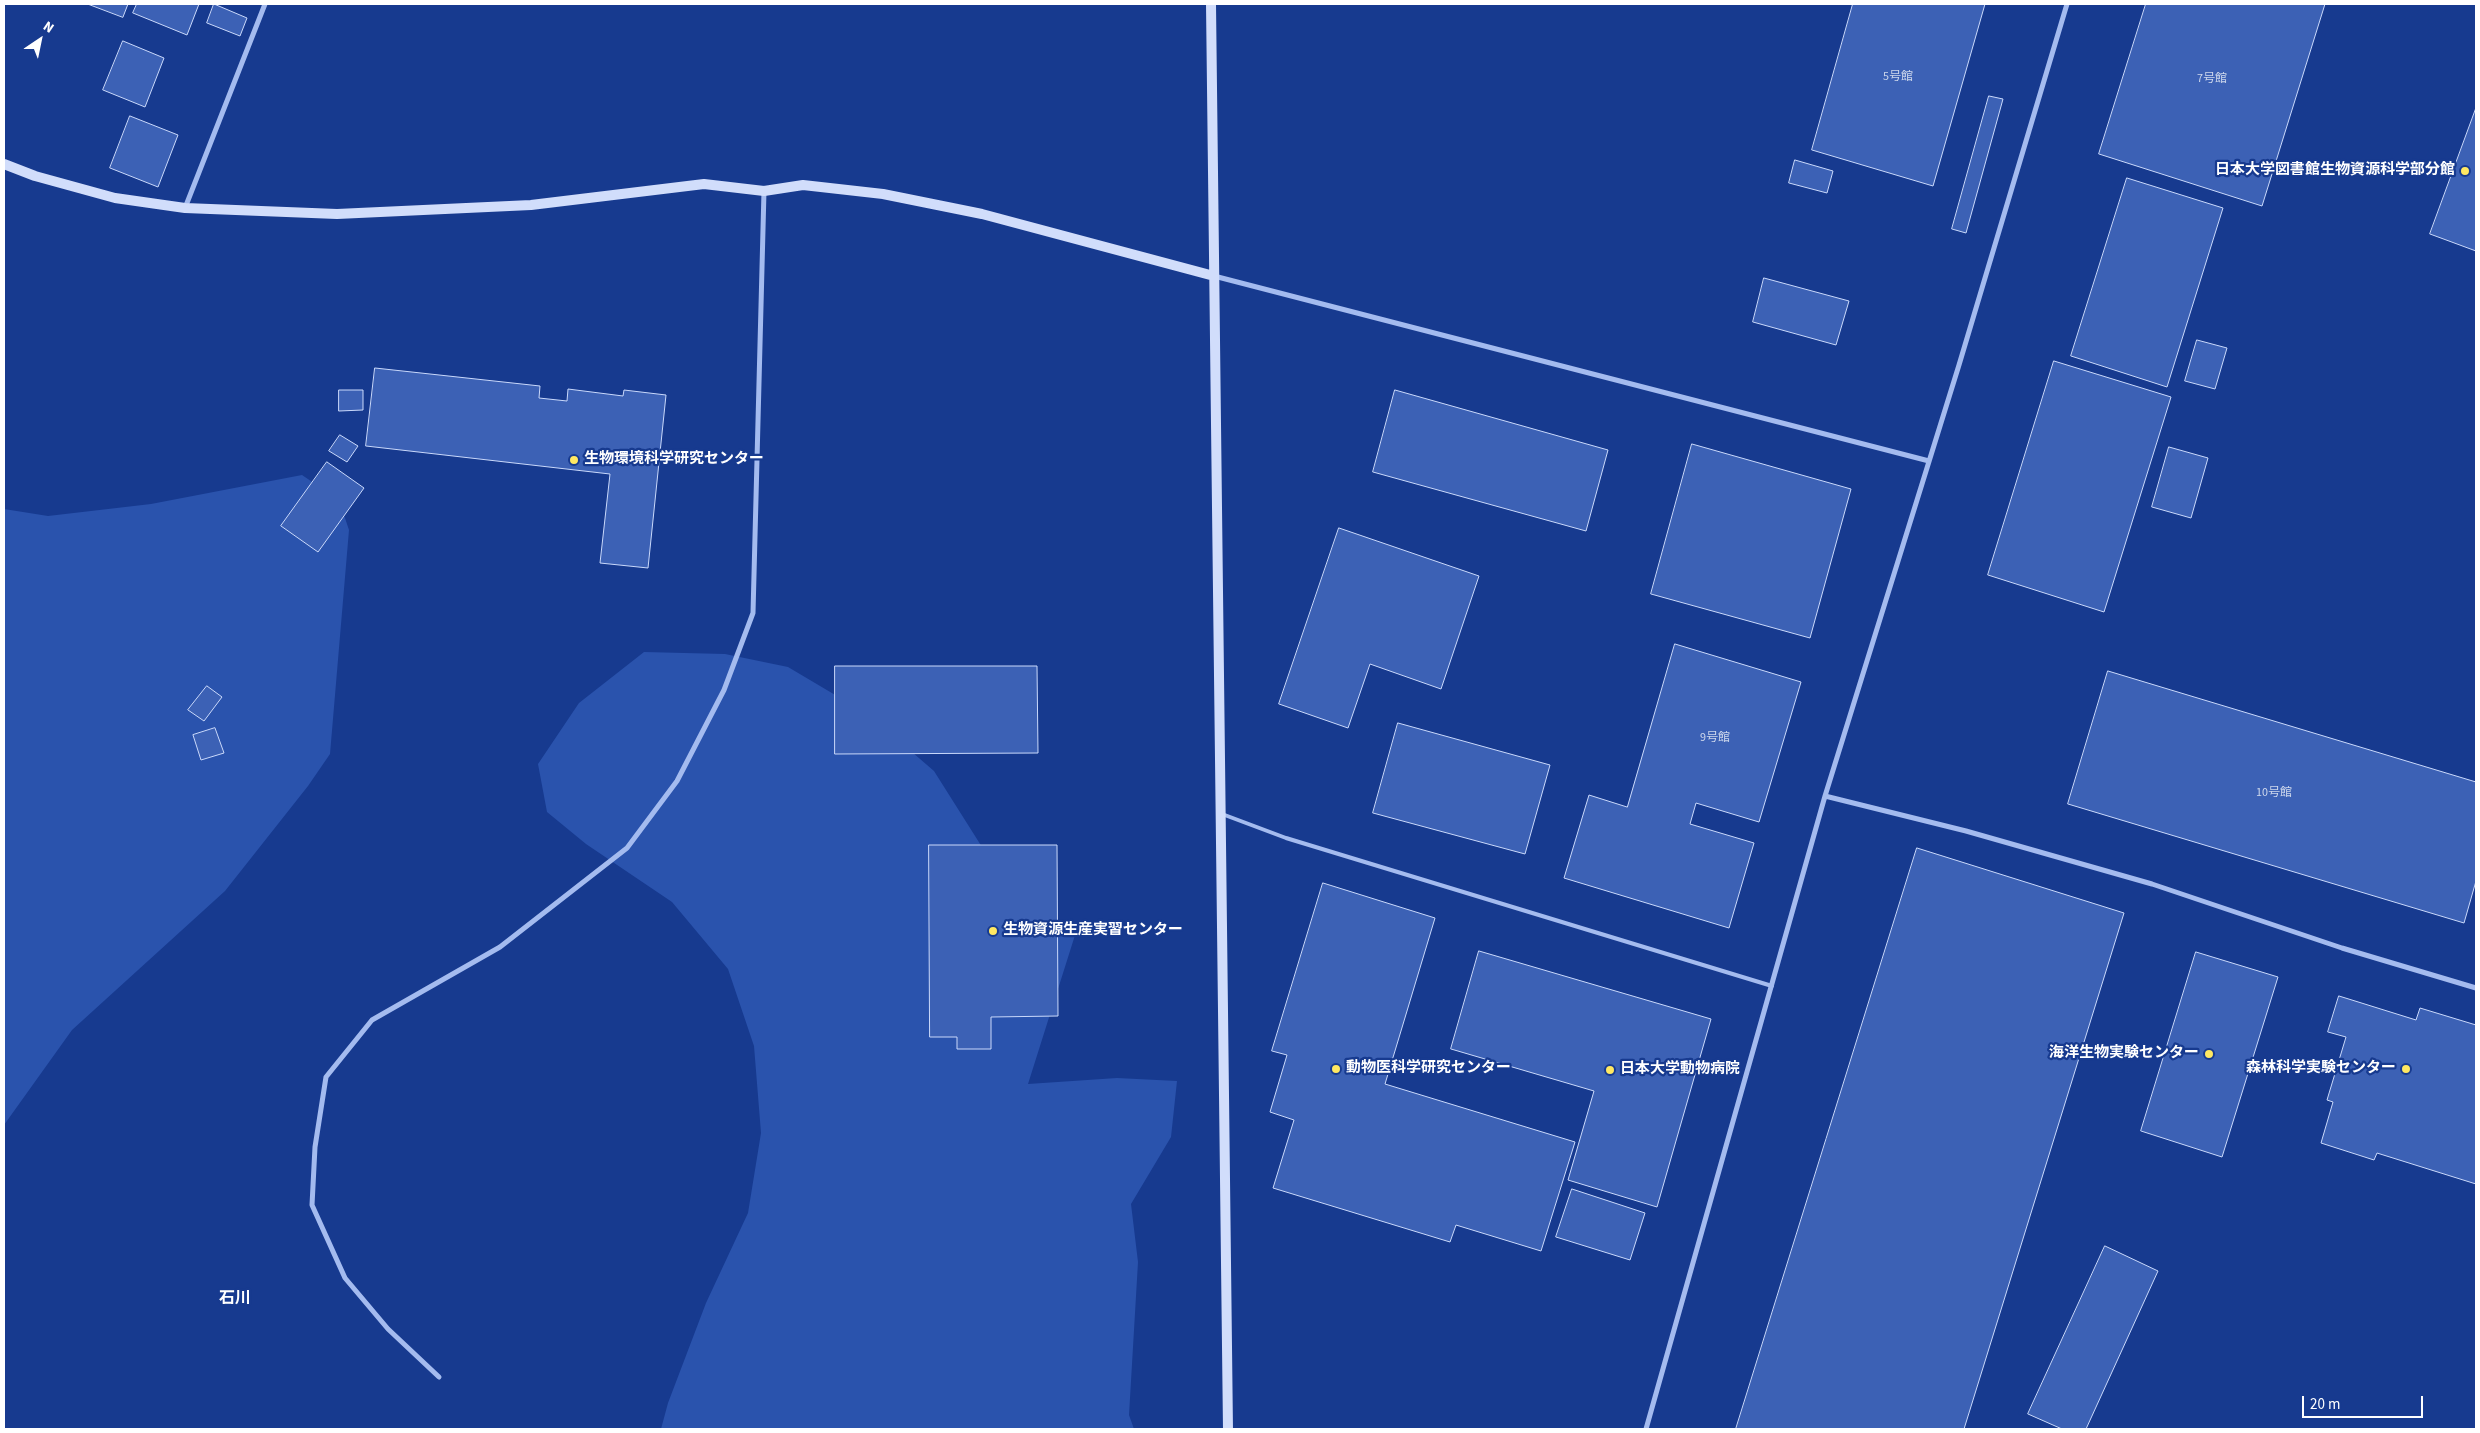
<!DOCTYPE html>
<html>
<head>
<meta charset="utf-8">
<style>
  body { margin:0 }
  #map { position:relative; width:2480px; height:1433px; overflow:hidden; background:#173a8f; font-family:"Source Sans 3",sans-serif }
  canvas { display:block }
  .frame { position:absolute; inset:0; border:5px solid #fff; pointer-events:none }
  .north { position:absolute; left:15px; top:15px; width:50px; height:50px; -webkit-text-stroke:4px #173a8f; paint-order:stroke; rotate:34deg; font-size:14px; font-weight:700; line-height:20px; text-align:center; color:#fff }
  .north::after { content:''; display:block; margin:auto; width:18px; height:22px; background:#fff; clip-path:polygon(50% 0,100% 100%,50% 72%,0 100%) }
  .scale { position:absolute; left:2302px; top:1396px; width:121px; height:22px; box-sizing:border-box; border:2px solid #fff; border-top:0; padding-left:6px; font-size:15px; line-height:18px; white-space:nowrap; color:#fff; -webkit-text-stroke:4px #173a8f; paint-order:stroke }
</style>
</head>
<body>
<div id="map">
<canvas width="2480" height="1433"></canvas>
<div class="frame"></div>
<div class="north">N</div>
<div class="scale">20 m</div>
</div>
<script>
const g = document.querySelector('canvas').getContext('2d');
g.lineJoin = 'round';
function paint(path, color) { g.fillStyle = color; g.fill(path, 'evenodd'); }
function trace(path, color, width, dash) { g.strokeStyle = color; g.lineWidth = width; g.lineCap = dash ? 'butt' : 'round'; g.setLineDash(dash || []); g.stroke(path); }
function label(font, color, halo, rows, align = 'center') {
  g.font = font + ' "Source Sans 3","Noto Sans JP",sans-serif'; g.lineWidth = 4.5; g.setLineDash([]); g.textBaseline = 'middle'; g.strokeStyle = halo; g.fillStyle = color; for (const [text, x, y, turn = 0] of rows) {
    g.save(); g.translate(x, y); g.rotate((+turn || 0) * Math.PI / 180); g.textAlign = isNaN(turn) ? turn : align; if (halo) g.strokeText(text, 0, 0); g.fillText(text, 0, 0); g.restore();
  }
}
paint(new Path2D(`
  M302 475 339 500 349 530 330 754 308 786 225 891 72 1030 4 1125V509L48 516 151 504Z
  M644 652 725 654 788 667 869 715 934 771 1006 885 1076 932 1028 1084 1117 1078 1177 1081 1171 1137 1131 1204 1138 1262 1129 1415 1134 1429H661L668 1403 706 1303 748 1213 761 1133 754 1046 728 969 672 902 586 844 547 812 538 764 579 703Z`), '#2a53ad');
const building = new Path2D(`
  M88 4H128L123 17Z
  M137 4H199L187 35 133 13Z
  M214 4 247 18 240 36 207 23Z
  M1853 4H1985L1933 186 1812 150Z
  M2146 4H2325L2262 206 2099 154Z
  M123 41 164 58 145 107 103 90Z
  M1989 96 2003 99 1966 233 1952 229Z
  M2476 108V251L2430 234Z
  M130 116 178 135 158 187 110 168Z
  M1795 160 1833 171 1827 193 1789 183Z
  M2127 178 2223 208 2167 387 2071 356Z
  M1764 278 1849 301 1836 345 1753 322Z
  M2197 340 2227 348 2215 389 2185 381Z
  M2054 361 2171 397 2104 612 1988 575Z
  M375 368 540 386 539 398 567 401 568 389 623 396 624 390 666 395 648 568 600 563 610 474 366 446Z
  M339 390H363V410L339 411Z
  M1395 390 1608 450 1586 531 1373 472Z
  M340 435 358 446 347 462 329 451Z
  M1692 444 1851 489 1810 638 1651 594Z
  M2169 447 2208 458 2191 518 2152 507Z
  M327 462 364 488 318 552 281 526Z
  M1339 528 1479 576 1441 689 1370 664 1348 728 1279 704Z
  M1675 644 1801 682 1759 822 1696 803 1690 824 1754 843 1729 928 1564 878 1589 795 1627 807Z
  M835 666H1037L1038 753 835 754Z
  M2108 671 2476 782V881L2464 923 2068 804Z
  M207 686 222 697 204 721 188 710Z
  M1398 723 1550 765 1525 854 1373 813Z
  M215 728 224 753 201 760 193 735Z
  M929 845H1057L1058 1016 991 1017V1049H957V1037H930Z
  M1917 848 2124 913 1964 1429H1736Z
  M1323 883 1435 918 1385 1084 1575 1142 1541 1251 1456 1225 1450 1242 1273 1188 1294 1120 1270 1112 1287 1055 1272 1051Z
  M1479 951 1711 1019 1657 1207 1568 1180 1594 1091 1451 1049Z
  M2196 952 2278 977 2222 1157 2141 1131Z
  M2339 996 2416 1020 2420 1008 2476 1025V1184L2377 1153 2374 1160 2321 1143 2333 1102 2327 1100 2346 1037 2328 1032Z
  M1572 1189 1645 1213 1630 1260 1556 1237Z
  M2105 1246 2158 1271 2086 1429H2062L2028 1414Z`);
paint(building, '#3c61b5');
trace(building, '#cad9fb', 1);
trace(new Path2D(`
  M1222 814 1286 838 1772 986`), '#a4bbef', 4);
trace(new Path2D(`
  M185 208 265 4
  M1214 276 1929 461
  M1825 796 1966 831 2152 884 2342 948 2476 988
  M439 1377 388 1329 345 1278 312 1205 315 1147 326 1077 372 1020 500 947 627 848 677 781 724 690 753 613 764 191
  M1646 1429 1825 796 1959 365 2067 4`), '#a4bbef', 5);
trace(new Path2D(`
  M1211 4 1228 1429
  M4 164 35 176 115 198 185 208 337 214 531 205 704 184 764 191 803 185 883 194 982 214 1214 276`), '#d1ddfb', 10);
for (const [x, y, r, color] of [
  [2465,171,5,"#ffe862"],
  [574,460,5,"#ffe862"],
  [993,931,5,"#ffe862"],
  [2209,1054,5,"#ffe862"],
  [1336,1069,5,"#ffe862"],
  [2406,1069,5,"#ffe862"],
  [1610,1070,5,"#ffe862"]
]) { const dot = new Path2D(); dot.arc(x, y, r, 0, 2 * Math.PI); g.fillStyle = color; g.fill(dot); trace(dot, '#173a8f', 2); }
label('12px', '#ced8ec', null, [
  ["5号館",1898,77],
  ["7号館",2212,79],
  ["9号館",1715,738],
  ["10号館",2274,793]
]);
label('bold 15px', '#fff', '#173a8f', [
  ["日本大学図書館生物資源科学部分館",2455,171,"right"],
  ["生物環境科学研究センター",584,460],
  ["生物資源生産実習センター",1003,931],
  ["海洋生物実験センター",2199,1054,"right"],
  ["動物医科学研究センター",1346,1069],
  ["森林科学実験センター",2396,1069,"right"],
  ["日本大学動物病院",1620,1070]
], 'left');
label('bold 16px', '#fff', '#173a8f', [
  ["石川",235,1299]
]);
</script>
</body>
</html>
